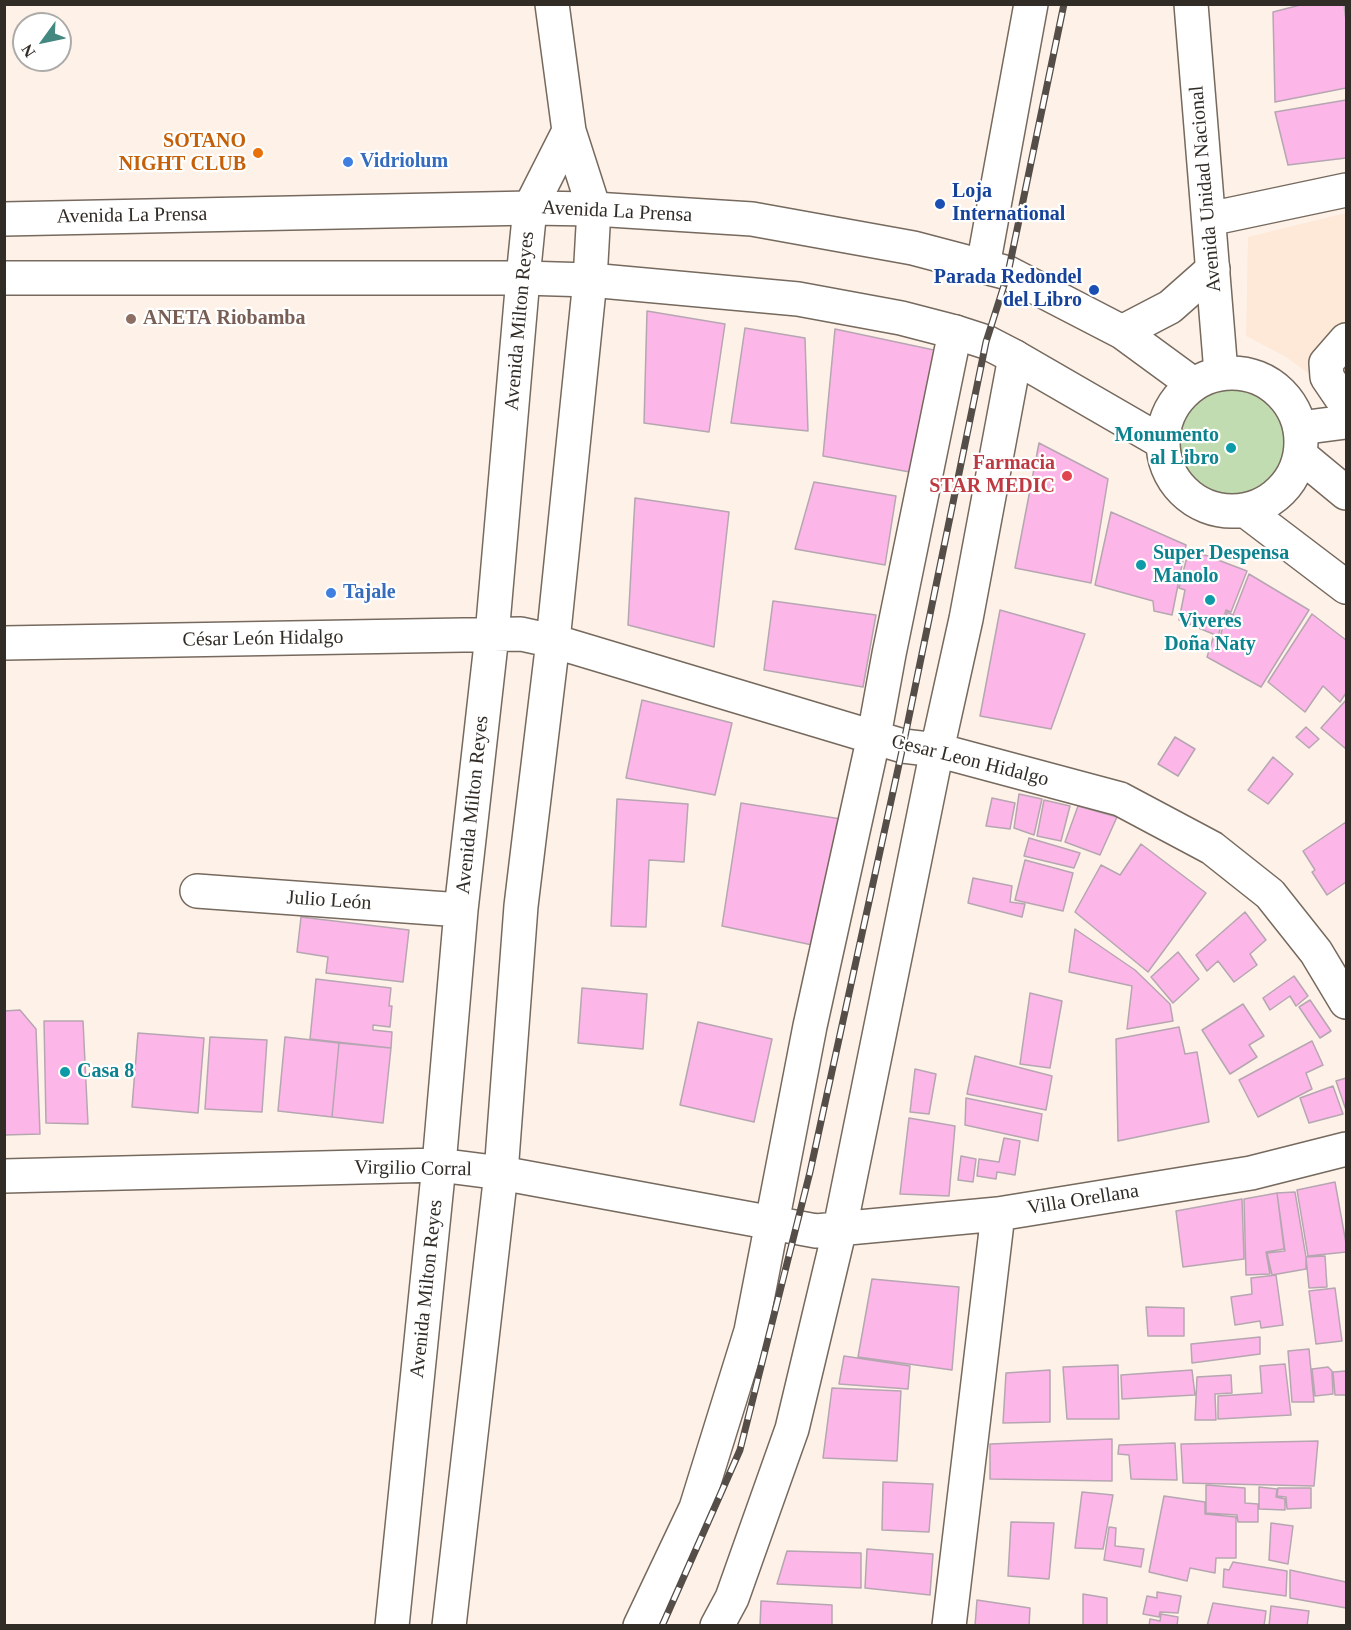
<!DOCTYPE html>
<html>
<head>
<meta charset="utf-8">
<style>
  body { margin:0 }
  #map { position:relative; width:1351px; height:1630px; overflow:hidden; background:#fef2e8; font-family:Georgia,serif }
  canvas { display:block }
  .frame { position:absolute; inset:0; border:6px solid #322c27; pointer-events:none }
  .north { position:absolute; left:12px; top:12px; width:60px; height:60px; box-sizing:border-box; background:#fff; border:2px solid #adaba9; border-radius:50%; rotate:237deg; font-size:16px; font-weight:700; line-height:24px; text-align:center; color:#322c27 }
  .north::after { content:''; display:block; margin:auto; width:21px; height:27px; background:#438982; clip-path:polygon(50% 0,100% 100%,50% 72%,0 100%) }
</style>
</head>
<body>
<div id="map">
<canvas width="1351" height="1630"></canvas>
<div class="frame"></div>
<div class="north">N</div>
</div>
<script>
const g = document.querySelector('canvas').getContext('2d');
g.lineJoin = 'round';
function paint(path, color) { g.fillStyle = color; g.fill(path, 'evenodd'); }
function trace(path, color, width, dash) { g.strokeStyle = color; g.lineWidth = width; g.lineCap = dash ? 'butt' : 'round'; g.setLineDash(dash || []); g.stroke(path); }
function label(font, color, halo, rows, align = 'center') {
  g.font = font + ' Georgia,serif'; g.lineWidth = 4.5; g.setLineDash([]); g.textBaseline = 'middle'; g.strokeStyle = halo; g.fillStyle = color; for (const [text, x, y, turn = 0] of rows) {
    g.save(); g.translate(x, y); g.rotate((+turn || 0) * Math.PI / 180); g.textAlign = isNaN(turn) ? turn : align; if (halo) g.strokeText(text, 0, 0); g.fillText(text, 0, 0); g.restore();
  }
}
paint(new Path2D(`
  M1346 213V416L1330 389 1286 357 1246 336 1248 237Z`), '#fee8d7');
paint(new Path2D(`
  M1175 444a58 58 0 1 1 116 0a58 58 0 1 1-116 0Z`), '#c1dcb0');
const building = new Path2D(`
  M1304 4H1344L1346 21V88L1275 102 1273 12Z
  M1346 100V158L1288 165 1275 112Z
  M647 311 725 324 709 432 644 423Z
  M745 328 805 338 808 431 731 423Z
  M835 329 934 350 915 473 823 456Z
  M1039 443 1108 479 1091 583 1015 568Z
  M814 482 896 496 885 565 795 549Z
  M635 498 729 512 714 647 628 625Z
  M1111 512 1186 545 1172 615 1154 611 1153 601 1095 585Z
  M1189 549 1247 571 1231 612 1226 610 1218 636 1179 620 1185 590 1179 588Z
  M1249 574 1309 610 1261 687 1207 657 1214 635 1220 637 1227 612 1233 615Z
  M773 601 876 615 863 687 764 670Z
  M1000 610 1085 634 1051 729 980 716Z
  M1312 614 1346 640V693L1340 702 1323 686 1305 712 1268 682Z
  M642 700 732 723 715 795 626 778Z
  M1346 700V749L1321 728Z
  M1306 727 1319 739 1309 748 1296 737Z
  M1175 737 1195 749 1178 776 1158 764Z
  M1273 757 1293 774 1268 804 1248 790Z
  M1019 794 1042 799 1034 835 1014 828Z
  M992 798 1015 803 1010 829 986 826Z
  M617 799 688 804 684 862 649 860 646 927 611 926Z
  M1044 800 1070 806 1061 841 1037 836Z
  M741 803 841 819 817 946 722 926Z
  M1078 806 1117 817 1100 855 1065 842Z
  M1346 822V882L1327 895 1312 872 1315 870 1303 851Z
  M1029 838 1080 853 1074 868 1024 856Z
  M1141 844 1206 893 1148 972 1075 912 1101 865 1120 875Z
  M1025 860 1073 873 1063 911 1015 900Z
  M973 878 1012 886 1010 902 1025 904 1022 917 968 903Z
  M1245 912 1266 940 1250 954 1257 965 1234 982 1218 961 1207 971 1196 955Z
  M301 917 409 930 403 982 326 973 328 957 297 952Z
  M1075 929 1135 970 1170 1004 1173 1021 1127 1029 1132 986 1069 972Z
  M1178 952 1199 979 1173 1003 1151 977Z
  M1294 976 1308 996 1296 1006 1290 996 1270 1010 1263 998Z
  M316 979 391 988 389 1006H392L390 1027 373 1025V1030L392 1032 391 1048 310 1039Z
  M582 988 647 994 643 1049 578 1043Z
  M1030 993 1062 1001 1050 1068 1020 1064Z
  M1310 1000 1331 1031 1320 1038 1299 1007Z
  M1243 1004 1264 1036 1249 1045 1257 1057 1230 1074 1202 1030Z
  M20 1010 36 1029 40 1134 4 1135V1011Z
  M44 1021H83L88 1124 46 1123Z
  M698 1022 772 1039 754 1122 680 1105Z
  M1179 1027 1185 1054 1197 1052 1209 1122 1118 1141 1116 1039Z
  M138 1033 204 1038 198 1113 132 1107Z
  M210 1037 267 1040 262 1112 205 1109Z
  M285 1037 339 1043 332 1117 278 1111Z
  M1312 1041 1323 1065 1306 1073 1312 1089 1258 1117 1239 1080Z
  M339 1043 391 1048 383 1123 332 1117Z
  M975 1056 1052 1076 1046 1110 967 1094Z
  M915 1069 936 1074 929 1114 910 1112Z
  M1346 1078V1110L1336 1081Z
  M1333 1086 1343 1114 1309 1123 1300 1098Z
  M966 1098 1042 1114 1038 1141 965 1125Z
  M909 1118 955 1126 949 1196 900 1194Z
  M1004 1138 1020 1141 1015 1175 997 1172 996 1179 977 1176 979 1159 999 1162Z
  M961 1156 976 1159 973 1182 958 1180Z
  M1335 1182 1346 1243V1252L1308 1256 1297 1190Z
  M1295 1192 1306 1257V1269L1272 1275 1267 1253 1285 1251 1277 1193Z
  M1277 1193 1284 1249 1266 1252 1270 1274 1246 1275 1244 1199Z
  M1242 1199 1244 1259 1183 1267 1176 1211Z
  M1325 1256 1327 1287 1309 1288 1306 1257Z
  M1276 1275 1283 1325 1261 1328 1260 1321 1235 1325 1231 1297 1252 1294 1251 1278Z
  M872 1279 959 1287 952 1370 858 1357Z
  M1335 1288 1342 1341 1316 1344 1309 1291Z
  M1146 1307 1184 1308V1336H1148Z
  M1260 1337V1354L1192 1363 1191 1344Z
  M1309 1349 1314 1402H1292L1288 1351Z
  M844 1356 910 1366 908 1389 839 1384Z
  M1285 1364 1291 1415 1218 1419V1396L1262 1393 1260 1366Z
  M1118 1365 1119 1419H1067L1063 1367Z
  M1328 1367 1332 1371 1333 1394 1315 1396 1312 1369Z
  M1050 1370V1422L1003 1423 1006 1373Z
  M1192 1370 1195 1395 1122 1399 1121 1375Z
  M1346 1371V1395H1335L1333 1372Z
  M1231 1375 1232 1393 1215 1394 1216 1420H1195L1197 1377Z
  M832 1388 901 1391 897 1461 823 1458Z
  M1112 1439V1481L990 1479V1444Z
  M1318 1441 1314 1486 1183 1483 1181 1444Z
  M1175 1443 1177 1480 1131 1479 1129 1455 1118 1454 1119 1445Z
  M883 1482 933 1484 929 1532 882 1530Z
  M1206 1485 1245 1488V1503L1258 1504V1522H1238L1237 1515 1206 1513Z
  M1259 1487 1277 1489 1276 1497 1285 1499V1510L1259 1509Z
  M1278 1488H1311V1508L1287 1509 1286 1497 1277 1496Z
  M1082 1492 1113 1495 1103 1549 1075 1548Z
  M1164 1496 1205 1502V1514L1236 1517V1558H1216L1215 1573 1190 1568 1187 1581 1149 1572Z
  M1011 1522 1054 1523 1049 1579 1008 1576Z
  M1271 1523 1293 1526 1288 1564 1269 1560Z
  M1109 1527 1116 1528 1115 1546 1144 1549 1141 1567 1104 1560Z
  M867 1549 933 1554 930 1595 865 1588Z
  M787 1551 861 1553V1588L777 1584Z
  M1233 1562 1287 1571 1286 1596 1223 1587 1224 1569 1229 1570Z
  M1290 1570 1346 1582V1608L1290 1598Z
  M1157 1592 1181 1596 1178 1613 1160 1612 1159 1617 1143 1614 1147 1596 1157 1598Z
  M1083 1594 1107 1598V1626H1083Z
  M977 1600 1030 1608 1029 1626H975Z
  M761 1601 832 1605V1626H760Z
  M1213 1603 1266 1611 1264 1626H1207Z
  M1271 1606 1309 1611 1307 1626H1269Z
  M1161 1614 1178 1617 1177 1626H1149L1150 1619 1160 1621Z`);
paint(building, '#fcb6e8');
trace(building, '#b6a6b1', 1.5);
const minor = new Path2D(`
  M1191 4 1221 373
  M1209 219 1346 190
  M983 266 1031 4
  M1346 340 1326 363 1327 377 1346 405
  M1300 428 1346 422
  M4 643 521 634 553 641 903 746 937 750 1120 799 1212 848 1270 894 1316 952 1346 1002
  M197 891 461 910
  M4 1176 439 1165 501 1173 816 1231 998 1214 1251 1173 1346 1149
  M392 1626 439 1165 461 910 492 635 523 278 530 208 569 131
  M449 1626 501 1173 521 906 553 641 590 280 594 209 569 131 552 4
  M640 1626 696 1508 751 1331 810 1026 874 736 889 654 955 332
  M717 1626 732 1598 792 1429 840 1228 937 750 966 619 1015 357
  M949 1626 998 1214`);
const major = new Path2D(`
  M4 219 530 208 594 209 752 219 913 248 1008 273 1122 332 1193 384
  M4 278H523L590 280 798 299 901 318 955 332 986 342 1015 357 1162 442
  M1122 332 1170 307 1213 269
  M1163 442a69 69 0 1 1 138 0a69 69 0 1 1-138 0Z
  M1300 455 1346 493
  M1246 511 1346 587`);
trace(minor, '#76695e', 36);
trace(major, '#76695e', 36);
trace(minor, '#fff', 33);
trace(major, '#fff', 33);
const rail = new Path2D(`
  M662 1626 740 1450 810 1172 903 746 986 342 1008 273 1064 4`);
trace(rail, '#554e48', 7);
trace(rail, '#fff', 4.5, [14]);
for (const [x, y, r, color] of [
  [258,153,6,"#e8710a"],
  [348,162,6,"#3f7fe0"],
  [940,204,6,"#1a4fb4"],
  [1094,290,6,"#1a4fb4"],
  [131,319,6,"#8d6e63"],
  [1231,448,6,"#0f9aa8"],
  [1067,476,6,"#e0444e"],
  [1141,565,6,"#0f9aa8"],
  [331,593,6,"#3f7fe0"],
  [1210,600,6,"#0f9aa8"],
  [65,1072,6,"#0f9aa8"]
]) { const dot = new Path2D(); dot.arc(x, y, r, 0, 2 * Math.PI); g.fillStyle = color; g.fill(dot); trace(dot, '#fff', 2); }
label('bold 20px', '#c56008', '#fff', [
  ["SOTANO",246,142],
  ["NIGHT CLUB",246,165]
], 'right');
label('bold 20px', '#366cbe', '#fff', [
  ["Vidriolum",360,162],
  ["Tajale",343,593]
], 'left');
label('20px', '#322c27', '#fff', [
  ["Avenida Unidad Nacional",1206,189,-95],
  ["Avenida La Prensa",617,212,3],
  ["Avenida La Prensa",132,216,-1],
  ["Avenida Milton Reyes",520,321,-85],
  ["César León Hidalgo",263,639,-1],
  ["Cesar Leon Hidalgo",970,761,14],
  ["Avenida Milton Reyes",473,805,-84],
  ["Julio León",329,901,4],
  ["Virgilio Corral",413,1169,1],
  ["Villa Orellana",1083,1200,-9],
  ["Avenida Milton Reyes",427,1289,-84]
]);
label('bold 20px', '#164399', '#fff', [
  ["Loja",952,192],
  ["International",952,215],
  ["Parada Redondel",1082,278,"right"],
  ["del Libro",1082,301,"right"]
], 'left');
label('bold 20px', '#785e54', '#fff', [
  ["ANETA Riobamba",143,319]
], 'left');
label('bold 20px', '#0d838f', '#fff', [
  ["Monumento",1219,436,"right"],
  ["al Libro",1219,459,"right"],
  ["Super Despensa",1153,554],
  ["Manolo",1153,577],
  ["Viveres",1210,622,"center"],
  ["Doña Naty",1210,645,"center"],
  ["Casa 8",77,1072]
], 'left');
label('bold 20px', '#be3a42', '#fff', [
  ["Farmacia",1055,464],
  ["STAR MEDIC",1055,487]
], 'right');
</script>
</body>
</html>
